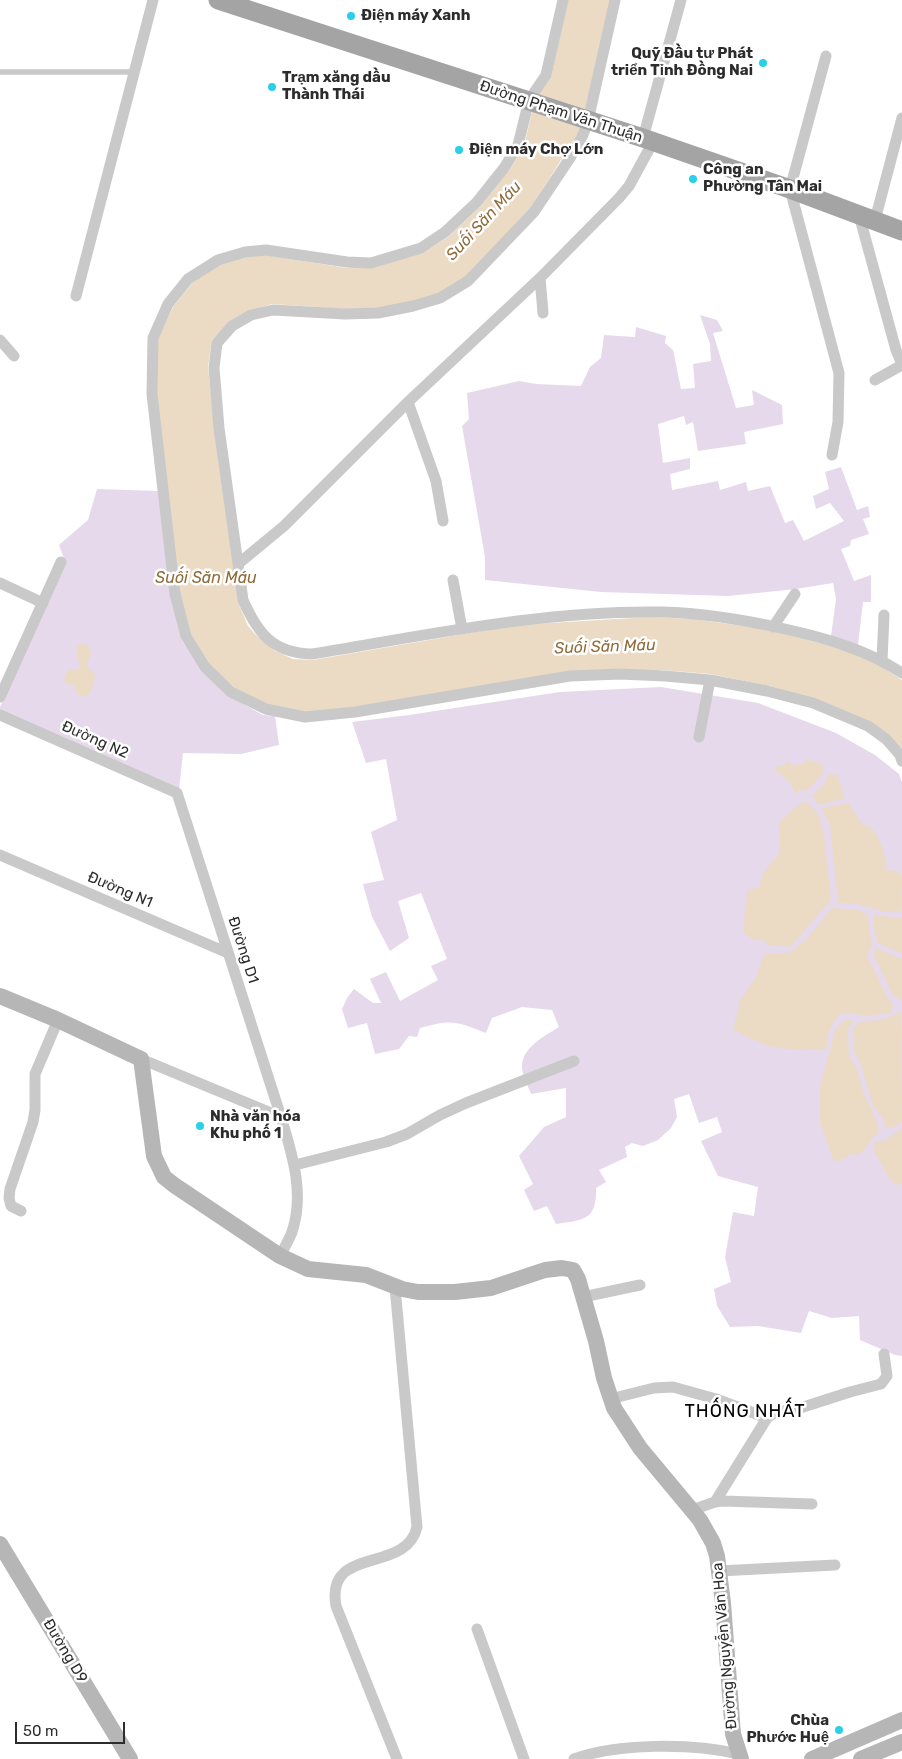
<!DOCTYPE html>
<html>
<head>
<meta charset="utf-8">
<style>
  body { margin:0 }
  #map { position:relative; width:902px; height:1759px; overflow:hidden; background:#fff; font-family:Rubik,sans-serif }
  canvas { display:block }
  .scale { position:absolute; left:15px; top:1722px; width:110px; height:22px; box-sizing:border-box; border:2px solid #2c2c2c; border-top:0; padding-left:6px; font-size:15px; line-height:18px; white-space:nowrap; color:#2c2c2c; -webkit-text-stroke:4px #fff; paint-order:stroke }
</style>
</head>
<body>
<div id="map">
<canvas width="902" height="1759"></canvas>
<div class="scale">50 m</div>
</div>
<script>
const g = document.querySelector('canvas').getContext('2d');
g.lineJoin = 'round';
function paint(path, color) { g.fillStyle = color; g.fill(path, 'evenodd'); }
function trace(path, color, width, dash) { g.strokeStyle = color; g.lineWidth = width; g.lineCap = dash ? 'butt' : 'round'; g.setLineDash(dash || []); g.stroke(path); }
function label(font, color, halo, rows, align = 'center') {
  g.font = font + ' Rubik,sans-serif'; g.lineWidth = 5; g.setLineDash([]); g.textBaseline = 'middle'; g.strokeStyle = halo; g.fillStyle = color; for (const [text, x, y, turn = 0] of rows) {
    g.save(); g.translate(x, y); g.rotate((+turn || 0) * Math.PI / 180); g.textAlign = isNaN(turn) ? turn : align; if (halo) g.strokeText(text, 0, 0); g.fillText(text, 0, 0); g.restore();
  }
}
paint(new Path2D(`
  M700 315 717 320 723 331 713 333 736 408 754 405 752 390 782 405 783 424 744 432 746 444 698 451 693 422 686 425 684 416 658 424 663 463 690 458V469L670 474 672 490 718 481 720 490 746 482 748 491 770 486 785 523 793 520 804 541 844 521 830 503 816 509 813 496 829 489 825 472 841 467 857 510 868 506 870 517 863 519 869 534 851 540 850 546 841 549 854 581 871 575V602H863L858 645 831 636 836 599 833 583 796 589 728 596 601 592 485 580V557L462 426 469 419 467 393 519 381 536 384 581 386 590 367 601 358 604 335 635 337 636 327 666 336 665 343 673 350 681 389 695 388 693 364 711 361 710 344Z
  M97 489 158 491 171 600 182 640 198 665 227 695 263 715 275 716 279 745 241 754 183 753 179 790 0 711V707L65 561 59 545 88 520Z
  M661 687 758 703 836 733 875 755 899 774 902 782V1356L895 1355 860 1340 859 1316 832 1318 809 1311 801 1333 758 1326 730 1327 717 1306 714 1289 731 1282 725 1257 733 1212 754 1216 758 1187 718 1176 701 1141 722 1132 717 1117 699 1123 689 1094 674 1099 677 1117 671 1128 658 1140 643 1146 632 1143 625 1147 627 1157 599 1170 606 1182 596 1188C597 1220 584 1220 556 1224L547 1206 534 1211 524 1190 533 1184 519 1156 544 1127 566 1117V1088L531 1094C528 1086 522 1075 522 1067 522 1047 545 1036 559 1027L552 1010 522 1007 492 1018 486 1033C457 1021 451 1019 420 1028L417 1037 409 1036 399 1049 375 1054 367 1023 348 1028 342 1009 347 998 354 989 373 1003H381L370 979 386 972 400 1001 438 980 431 966 447 959 421 893 398 901 409 938 390 951 372 917 363 884 384 880 371 832 397 820 386 759 366 763 352 722 409 715 560 692Z`), '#e5d9eb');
paint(new Path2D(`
  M568 0H612L584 124 530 209 465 277 437 294 413 301 378 308 345 309 272 304 249 311 229 322 212 340 208 367 217 451 238 602 248 626 257 636 275 651 293 659 313 660 516 625 650 617 694 619 750 627 798 637 847 651 882 667 902 680V750L870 721 815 699 769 686 710 674 662 670 354 707 306 712 268 705 235 688 209 664 191 634 180 594 157 394 158 339 173 307 192 283 220 264 247 257 265 255 347 268 423 253 448 237 482 205 509 170 524 146 533 107 541 91 551 77Z
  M82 643 88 645 91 655 86 665 95 675C94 685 93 691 85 697 77 695 76 693 75 686L66 683 64 680C67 667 70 671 80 669L76 648Z
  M806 759 822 764 823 773 807 791 800 789 797 794 791 787 790 782 775 770 777 766H784L786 761 794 765 804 764Z
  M829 774 837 775 845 798 819 805 812 796 824 785Z
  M806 801 818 814 824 834 831 900 790 947 768 945 763 940H754L744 933C743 917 747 905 747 891L759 887 762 875 780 852 779 822 796 807Z
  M848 803C853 809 857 818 862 823 865 826 869 826 872 829 881 839 887 857 886 870L899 871 902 878 901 911C882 914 878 909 862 905 854 903 845 903 838 903L830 825 821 808Z
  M832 908 856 910 867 914 872 944 867 956 887 997 893 1004 891 1013 865 1016 851 1013 839 1014 829 1030 826 1049 797 1050 767 1046 733 1030 740 1001 749 987 754 981 765 953H789L806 940Z
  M873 915 902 918V954L878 943 875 933Z
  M875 948 902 959V1001L892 993 874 956Z
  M901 1011 902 1121 895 1126 887 1129 882 1117 873 1106 860 1062 853 1050 854 1035 851 1031 860 1021C875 1021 889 1020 901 1011Z
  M846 1019 854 1021 848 1028 849 1056 858 1071 863 1093 875 1116 879 1132C868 1140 870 1147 857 1155L849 1154 846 1158 834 1162 820 1122V1086L836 1028Z
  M902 1128V1183L896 1186 890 1179 874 1151 875 1142 886 1140Z`), '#ebdbc5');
trace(new Path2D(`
  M0 72H134`), '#c9c9c9', 5.5);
trace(new Path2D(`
  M563 0 546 75 529 100 518 145 504 168 477 202 445 232 421 248 371 263 347 262 266 250 245 252 218 260 188 279 168 304 153 338 152 394 175 594 186 636 205 667 231 692 266 709 305 717 355 712 570 676 620 674 665 676 710 680 767 691 813 703 868 726 886 739 900 755 902 761
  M615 0 588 121 583 135 570 158 534 212 468 281 440 298 413 306 378 313 345 314 273 310 251 315 232 326 217 343 214 368 219 428 243 600C258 634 273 653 312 654 428 635 544 610 662 612 703 613 745 620 785 629 826 638 867 650 902 673
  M826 56 790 189 839 373 838 422 832 455
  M643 138 681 0
  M859 215 896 350 901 362 900 366 875 380
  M875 220 902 118
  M540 278 543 313
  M76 296 153 0
  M0 340 14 356
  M408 402 436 481 443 521
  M238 564 284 526 408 402 540 278 619 198 629 186 653 142
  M453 580 462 629
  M0 583 43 603
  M773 627 795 594
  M882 661 884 615
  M0 697 61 562
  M0 715 177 793 281 1117C292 1154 305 1193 292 1232 289 1240 284 1248 280 1256
  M699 737 710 680
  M0 855 228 953
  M141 1059 281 1117
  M295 1165 386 1142 407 1134 440 1115 466 1103 574 1061
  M21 1211 11 1206 9 1198 10 1189 33 1122 35 1110V1074L58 1020
  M395 1287 417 1527C406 1575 325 1544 336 1606L397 1759
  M583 1297 640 1285
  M610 1399 654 1388 673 1387 716 1399 767 1418
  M715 1502 767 1418 776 1412 794 1410 850 1392 881 1384 887 1376 884 1354
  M692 1510 715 1502 723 1501 812 1504
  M719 1571 835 1565
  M477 1629 524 1759
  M574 1759C617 1743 693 1743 738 1754`), '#c9c9c9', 11);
trace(new Path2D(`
  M0 996 58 1020 141 1059 154 1156 164 1177 174 1185 280 1256 308 1269 366 1275 402 1289 418 1292H455L491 1288 545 1270 562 1268 573 1270 578 1279 596 1341 604 1378 614 1408 640 1448 700 1520 713 1543 717 1556 723 1603 733 1734 741 1759
  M0 1544 130 1759
  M812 1759 902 1720
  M861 1759 902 1742`), '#b6b6b6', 16);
trace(new Path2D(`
  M218 0 643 138 790 189 902 231`), '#a4a4a4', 19);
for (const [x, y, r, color] of [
  [351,16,5,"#2ad0e7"],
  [763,63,5,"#2ad0e7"],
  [272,87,5,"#2ad0e7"],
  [459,150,5,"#2ad0e7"],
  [693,179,5,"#2ad0e7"],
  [200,1126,5,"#2ad0e7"],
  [839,1730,5,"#2ad0e7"]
]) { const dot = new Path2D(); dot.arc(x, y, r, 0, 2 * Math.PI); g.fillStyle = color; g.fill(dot); trace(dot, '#fff', 2); }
label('bold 15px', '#2c2c2c', '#fff', [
  ["Điện máy Xanh",361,16],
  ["Quỹ Đầu tư Phát",753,54,"right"],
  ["triển Tỉnh Đồng Nai",753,71,"right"],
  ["Trạm xăng dầu",282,78],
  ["Thành Thái",282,95],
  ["Điện máy Chợ Lớn",469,150],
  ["Công an",703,170],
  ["Phường Tân Mai",703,187],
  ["Nhà văn hóa",210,1117],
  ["Khu phố 1",210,1134],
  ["Chùa",829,1721,"right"],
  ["Phước Huệ",829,1738,"right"]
], 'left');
label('15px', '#2c2c2c', '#fff', [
  ["Đường Phạm Văn Thuận",561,112,18],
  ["Đường N2",95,740,24],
  ["Đường N1",120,890,23],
  ["Đường D1",243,950,72],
  ["Đường Nguyễn Văn Hoa",725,1646,-95],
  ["Đường D9",65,1651,59]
]);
label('italic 16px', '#8f6c3a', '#fff', [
  ["Suối Săn Máu",484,221,-47],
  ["Suối Săn Máu",206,578],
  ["Suối Săn Máu",605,647,-2]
]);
g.letterSpacing = '1px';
label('18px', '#000', '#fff', [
  ["THỐNG NHẤT",745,1412]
]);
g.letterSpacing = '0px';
</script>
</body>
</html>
